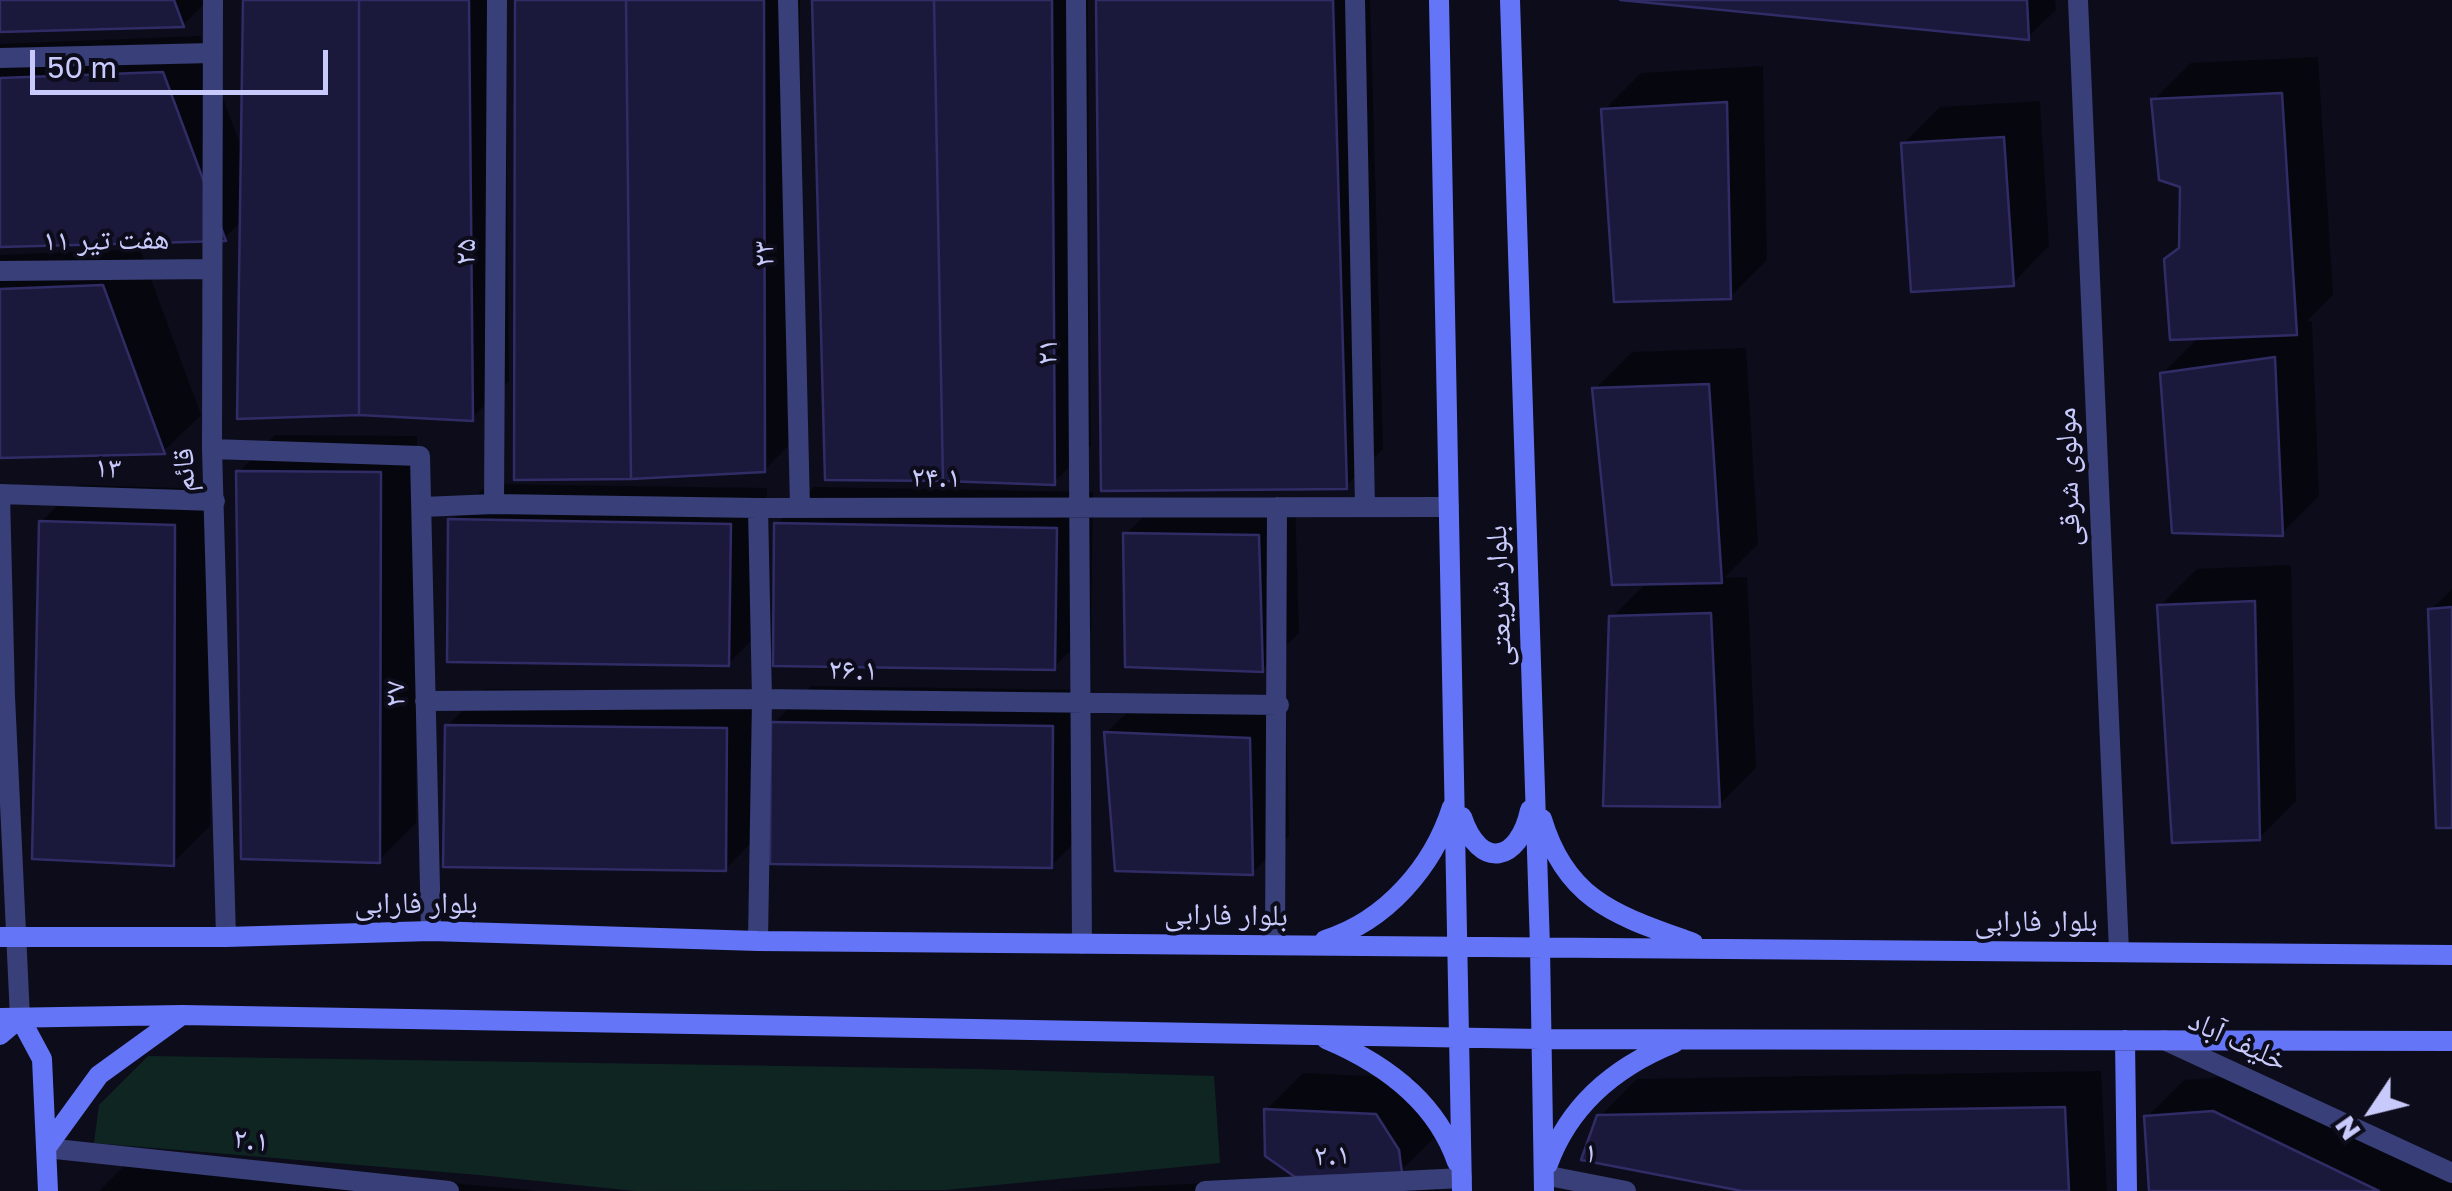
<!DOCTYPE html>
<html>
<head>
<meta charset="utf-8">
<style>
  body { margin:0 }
  #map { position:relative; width:2452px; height:1191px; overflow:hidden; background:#0c0c1b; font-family:"Golos Text",sans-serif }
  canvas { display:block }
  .north { position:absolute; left:2322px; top:1061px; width:100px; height:100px; -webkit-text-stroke:8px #0c0c1b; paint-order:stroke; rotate:235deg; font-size:28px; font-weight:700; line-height:40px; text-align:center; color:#c9cafc }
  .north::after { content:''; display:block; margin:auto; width:35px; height:45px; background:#c9cafc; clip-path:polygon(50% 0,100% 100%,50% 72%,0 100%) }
  .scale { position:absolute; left:30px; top:50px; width:298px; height:45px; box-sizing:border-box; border:5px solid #c9cafc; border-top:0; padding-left:12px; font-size:30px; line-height:35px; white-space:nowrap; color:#c9cafc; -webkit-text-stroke:8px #0c0c1b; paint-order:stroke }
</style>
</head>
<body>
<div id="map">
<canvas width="2452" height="1191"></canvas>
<div class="north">N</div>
<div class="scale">50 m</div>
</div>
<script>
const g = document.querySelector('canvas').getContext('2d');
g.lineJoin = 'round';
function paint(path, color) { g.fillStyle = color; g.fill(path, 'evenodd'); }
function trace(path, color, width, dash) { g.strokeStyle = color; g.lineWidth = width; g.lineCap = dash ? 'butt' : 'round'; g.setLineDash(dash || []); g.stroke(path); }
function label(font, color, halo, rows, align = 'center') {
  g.font = font + ' "Golos Text","Noto Naskh Arabic",sans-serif'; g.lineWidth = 8; g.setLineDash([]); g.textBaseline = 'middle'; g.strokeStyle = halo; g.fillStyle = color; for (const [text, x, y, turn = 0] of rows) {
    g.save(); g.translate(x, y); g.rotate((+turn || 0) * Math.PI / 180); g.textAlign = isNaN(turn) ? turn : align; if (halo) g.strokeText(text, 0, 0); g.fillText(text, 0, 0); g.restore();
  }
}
paint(new Path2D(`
  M148 1056 977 1069 1214 1076 1220 1163 946 1190 635 1191 479 1175 94 1143 99 1105Z`), '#0f2521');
paint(new Path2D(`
  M0 0H208L183 25 0 30Z
  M245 0H505L509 381 472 418 242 221 224 238 0 244V44L200 36 243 152Z
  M517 0H800L801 433 764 470Z
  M814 0H1088L1091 445 1054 482Z
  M1098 0H1370L1383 449 1346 486Z
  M1646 0H2055L2056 10 2028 37Z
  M2318 57 2333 295 2306 322 2312 321 2319 496 2282 533 2162 374 2200 336 2167 260 2182 245V185L2154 100 2191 63Z
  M1763 66 1767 260 1730 297 1604 110 1641 73Z
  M2040 101 2049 246 2013 283 1903 144 1940 107Z
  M140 249 201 415 164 451 0 456V255Z
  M1746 348 1758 544 1724 578 1747 577 1756 768 1719 805 1612 617 1647 582 1595 389 1632 352Z
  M275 435 417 436 416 823 379 860 239 472Z
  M488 484 767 488 765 627 728 664 451 521Z
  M78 485 211 489 210 826 173 863 41 522Z
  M814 487 1093 492 1091 630 1054 667 777 524Z
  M1163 497 1295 499 1299 633 1262 670 1126 534Z
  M2291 565 2296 801 2259 838 2160 606 2197 569Z
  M2452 589V825L2431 610Z
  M811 686 1089 690 1088 829 1051 866 774 723Z
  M484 689 763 692 762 832 725 869 447 726Z
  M1143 697 1286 702 1289 836 1252 873 1106 733Z
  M2101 1071 2107 1191H1756L1600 1116 1637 1079Z
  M1303 1073 1414 1078 1435 1112 1438 1134 1399 1172 1439 1170V1191H1054L1301 1178 1266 1110Z
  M2251 1075 2452 1172V1191H2151L2147 1117 2184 1080Z
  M136 1154 539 1191H99Z`), '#0007');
const building = new Path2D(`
  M0 0H174L184 27 0 32Z
  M243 0H359V415L237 419Z
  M359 0H469L473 421 359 415Z
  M515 0H626L631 479 514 480Z
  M626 0H764L765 472 631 479Z
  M812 0H934L943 481 825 480Z
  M934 0H1052L1055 485 943 481Z
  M1096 0H1333L1347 489 1101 491Z
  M1620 0H2027L2029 40Z
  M163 72 226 241 0 247V78Z
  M2282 93 2297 335 2170 340 2164 259 2179 248 2180 187 2159 180 2151 99Z
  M1727 102 1731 299 1614 302 1601 109Z
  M2004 137 2014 286 1911 292 1901 143Z
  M103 285 165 454 0 458V289Z
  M2275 357 2283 536 2172 533 2160 373Z
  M1709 384 1722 583 1612 585 1592 388Z
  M236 471 381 472 380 863 241 859Z
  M448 519 731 524 729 666 447 662Z
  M39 521 175 525 174 866 32 859Z
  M774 523 1057 528 1055 670 773 666Z
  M1123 533 1259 535 1263 672 1125 667Z
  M2255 601 2260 840 2172 843 2157 605Z
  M2452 607V828H2436L2428 609Z
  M1711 613 1720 807 1603 806 1609 616Z
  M771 722 1053 726 1052 868 770 864Z
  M445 725 727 728 726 871 443 867Z
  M1104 732 1250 738 1253 875 1115 871Z
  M2065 1107 2069 1191H1742L1581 1160 1597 1115Z
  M1264 1109 1376 1114 1399 1150 1402 1173 1295 1177 1265 1156Z
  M2213 1111 2379 1191H2149L2144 1116Z`);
paint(building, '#1b193b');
trace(building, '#302c66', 2.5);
trace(new Path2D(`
  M213 0 212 449 226 937
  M788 0 800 507
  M1076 0 1082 944
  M1355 0 1365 507
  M0 58 212 53
  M0 271 212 269
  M212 449 420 456 431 931
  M0 494 5 696 20 1018
  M0 494 215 501
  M494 504 497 0
  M423 507 494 504 758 508 1449 507
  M758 508 762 699 758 941
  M425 701 762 699 1279 705
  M1275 945 1277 507
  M46 1148 449 1191
  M1544 1175 1626 1191
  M1205 1191 1462 1178`), '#393f78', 20);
trace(new Path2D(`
  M2078 0 2119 951
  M2164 1040 2452 1173`), '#393f78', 20);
trace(new Path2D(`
  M1439 0 1462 1191
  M1510 0 1540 947 1544 1191
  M1462 817C1480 871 1519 862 1530 810
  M1542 819C1567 903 1620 916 1693 943
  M0 937H226L431 931 758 941 2452 955
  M1325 940C1386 921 1433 867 1452 807
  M0 1018 182 1015 1540 1039 2452 1041
  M0 1035 20 1018 42 1059 48 1191
  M1326 1039C1383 1063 1436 1101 1457 1162
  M2125 1040 2127 1191
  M46 1148 99 1075 182 1015
  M1548 1164C1570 1104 1617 1066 1674 1043`), '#6575f7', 20);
label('30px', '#c9cafc', '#0c0c1b', [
  ["هفت تیر ۱۱",106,240,-1],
  ["۲۵",465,252,-90],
  ["۲۳",764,254,-91],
  ["۲۱",1047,352,-90],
  ["۱۳",108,468,2],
  ["قائم",184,470,-92],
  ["۲۴.۱",936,477],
  ["مولوی شرقی",2068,477,-92],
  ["بلوار شریعتی",1499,596,-92],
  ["۲۶.۱",853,670,1],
  ["۲۷",395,694,-91],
  ["بلوار فارابی",416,903],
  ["بلوار فارابی",1226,915,1],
  ["بلوار فارابی",2036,921],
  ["خلیف آباد",2238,1041,25],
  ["۲.۱",251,1140,6],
  ["۱",1591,1153,11],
  ["۲.۱",1332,1155,-3]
]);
</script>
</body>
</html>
